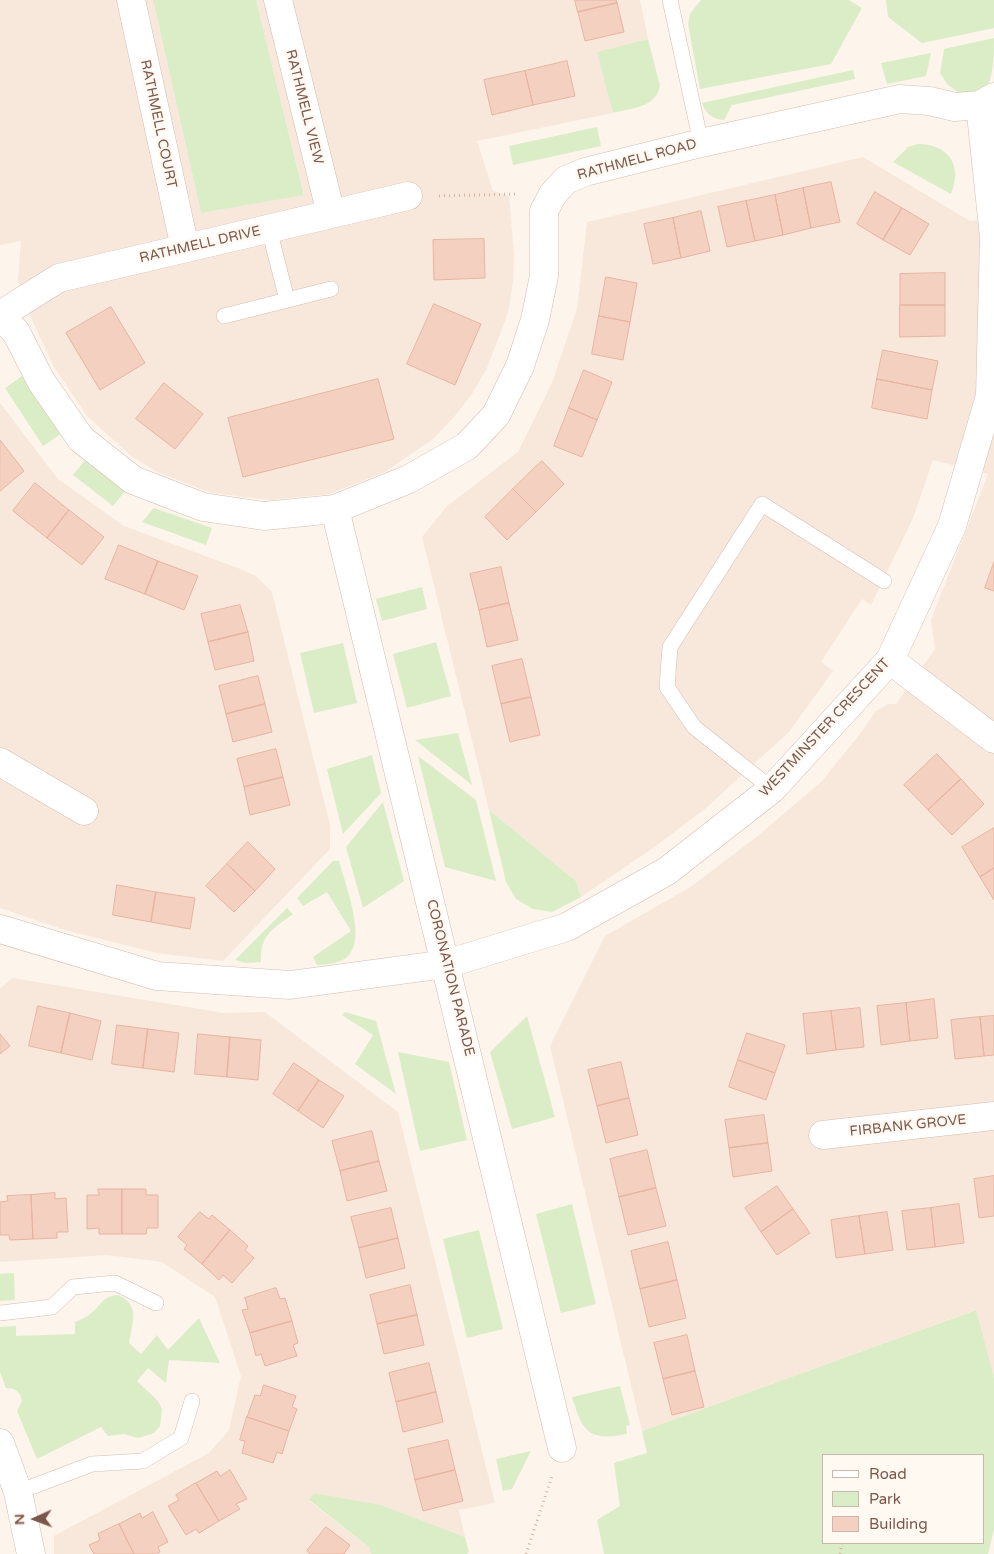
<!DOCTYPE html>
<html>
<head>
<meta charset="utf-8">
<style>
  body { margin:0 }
  #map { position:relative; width:994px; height:1554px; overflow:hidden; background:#fdf4eb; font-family:"Varela Round",sans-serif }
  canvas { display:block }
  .legend { position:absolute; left:822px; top:1454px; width:162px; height:90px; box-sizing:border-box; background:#fff9f2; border:1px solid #cab8af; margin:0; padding:6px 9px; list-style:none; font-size:15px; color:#7b574b }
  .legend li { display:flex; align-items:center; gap:10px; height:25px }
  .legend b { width:25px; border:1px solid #cab8af }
  .north { position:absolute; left:10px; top:1494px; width:50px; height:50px; -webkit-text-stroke:4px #fff9f2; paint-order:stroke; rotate:268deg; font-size:14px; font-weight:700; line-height:20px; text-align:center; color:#7b574b }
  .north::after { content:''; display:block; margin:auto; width:18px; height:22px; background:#7b574b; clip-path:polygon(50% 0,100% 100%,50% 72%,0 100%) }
</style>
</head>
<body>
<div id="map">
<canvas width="994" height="1554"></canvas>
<ul class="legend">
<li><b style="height:6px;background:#fff"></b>Road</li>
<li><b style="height:14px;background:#dbedc7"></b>Park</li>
<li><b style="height:14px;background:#f4d0c1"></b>Building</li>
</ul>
<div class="north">N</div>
</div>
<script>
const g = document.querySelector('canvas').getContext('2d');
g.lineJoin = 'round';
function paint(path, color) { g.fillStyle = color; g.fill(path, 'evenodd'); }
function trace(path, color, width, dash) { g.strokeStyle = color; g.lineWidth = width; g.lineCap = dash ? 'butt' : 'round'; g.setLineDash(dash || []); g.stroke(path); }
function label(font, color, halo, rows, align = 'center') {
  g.font = font + ' "Varela Round",sans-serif'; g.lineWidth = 5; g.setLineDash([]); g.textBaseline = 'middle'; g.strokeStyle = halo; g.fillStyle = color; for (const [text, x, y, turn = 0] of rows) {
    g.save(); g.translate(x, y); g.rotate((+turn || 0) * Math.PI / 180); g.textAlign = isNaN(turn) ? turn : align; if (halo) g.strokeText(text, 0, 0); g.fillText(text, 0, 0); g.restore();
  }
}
paint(new Path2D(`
  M0 0H153L201 213 304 194 256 0H640L648 39 598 52 613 113 477 141 493 191 509 196 514 254 513 283 508 313 487 368 472 394 454 417 433 439 385 472 329 494 270 500 212 493 157 472 131 456 87 416 54 367 27 309 18 280 21 241 0 245Z
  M863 157 970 221 994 219V1377L975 1310 642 1431 550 1046 605 936 692 886 755 838 820 783 860 734 876 711 888 704H896L935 649 931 620 988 474 933 460 913 518 871 605 862 599 821 662 833 671 789 732 706 808 656 846 581 897 576 881 489 810 422 537 447 506 518 452 552 383 577 309 587 222Z
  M0 403 58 479 124 526 238 568 256 576 272 592 330 825V849L223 961 157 953 65 930 0 908Z
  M13 978 224 1013 265 1012 398 1112 495 1503 459 1510 465 1537 381 1505 309 1501 369 1547 371 1554H54V1536L209 1453 229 1430 241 1376 215 1297 162 1262 107 1255 0 1262V988Z`), '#f8e8db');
paint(new Path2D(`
  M153 0H256L304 195 201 213Z
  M701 0H849L862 8 831 64 700 89 688 24 690 14Z
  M886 0H994V28L922 43 888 17Z
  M994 38C994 53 994 85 982 92 976 95 965 93 959 93L948 85 940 73 944 49Z
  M648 39 660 86C656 108 631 108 613 113L597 52Z
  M931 53 926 76 887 84 881 63Z
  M853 70 855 79 732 105 724 120C712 119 706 114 702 103Z
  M597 127 601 146 513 165 509 146Z
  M918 144C949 144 963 166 951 194L893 162 908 147Z
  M22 376 61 434 43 446 5 388Z
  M85 460 125 491 113 506 73 475Z
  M154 508 212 528 206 545 142 522Z
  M422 587 427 609 382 621 376 599Z
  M436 642 451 696 407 708 393 654Z
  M343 643 357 703 314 713 300 653Z
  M458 733 472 785 415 740Z
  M372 755 381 793 343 834 327 769Z
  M418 756 476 800 496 881 445 867Z
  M383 802 404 881 363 908 346 847Z
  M489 810 576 881 581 897 552 912 533 909 516 899 506 882Z
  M333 861H339C345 884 366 936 349 955 341 964 328 964 317 965L313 957 351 931 327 892 303 906 297 898Z
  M287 908 293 914C273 929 260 934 261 962L246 963 235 960Z
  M345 1012 376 1021 396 1094 355 1064 373 1035 342 1015Z
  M527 1016 555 1117 512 1129 490 1052Z
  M398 1052 449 1062 467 1140 420 1151Z
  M572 1204 596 1304 561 1313 536 1214Z
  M479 1230 503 1329 467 1338 443 1239Z
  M14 1273 15 1300 0 1301V1274Z
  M118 1295C141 1305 132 1324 129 1343L141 1354 157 1335 168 1350 199 1318 220 1363 169 1360 166 1383 148 1368 137 1381 158 1401 162 1409 160 1426 154 1433 138 1438 124 1434 108 1436 101 1427 37 1459 17 1411 22 1401C20 1392 16 1388 6 1388L0 1372V1327L16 1326V1336L75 1334V1322C79 1320 85 1318 89 1315 101 1306 102 1296 118 1295Z
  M976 1310 994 1377V1529L988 1554H604L597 1520 620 1506 614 1463 647 1453 642 1431ZM823 1455H983V1543H823Z
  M620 1386 630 1425 626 1426 627 1434C589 1441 583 1433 572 1397Z
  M531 1451 512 1489 503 1491 496 1459Z
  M314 1493 381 1505 465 1537 469 1552 467 1554H371L369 1547 309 1500Z`), '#dbedc7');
const building = new Path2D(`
  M575 0H616L617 3 578 12Z
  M617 3 624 32 585 41 578 12Z
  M567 61 575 96 533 105 525 71Z
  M525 71 533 105 492 115 484 80Z
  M831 182 840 222 811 228 803 188Z
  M803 188 811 228 783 235 775 195Z
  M875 192 902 208 883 240 857 224Z
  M775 195 783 235 755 241 746 201Z
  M746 201 755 241 727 247 718 207Z
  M902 208 929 224 910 255 883 240Z
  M701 211 710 251 681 258 673 218Z
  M673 218 681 258 653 264 644 224Z
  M484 239 485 278 434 280 433 240Z
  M945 273V305H900V274Z
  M606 277 637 283 630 322 599 316Z
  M434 304 481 324 455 385 407 364Z
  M900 305H945V336L900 337Z
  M111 307 145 363 100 390 66 333Z
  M599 316 630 322 623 360 592 354Z
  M883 350 938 361 932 390 877 379Z
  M584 370 612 382 597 420 569 408Z
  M378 379 394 439 243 477 228 418Z
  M877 379 932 390 927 419 872 408Z
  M164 383 203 414 175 449 136 419Z
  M569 408 597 420 582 457 554 446Z
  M0 440 24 471 0 491Z
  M542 461 564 484 536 512 513 489Z
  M35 483 69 510 47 538 13 511Z
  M513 489 536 512 507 540 485 517Z
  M69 510 104 537 82 565 47 538Z
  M119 545 158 561 145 594 105 579Z
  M158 561 198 576 184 610 145 594Z
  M994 562V591L985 588Z
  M501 567 509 603 479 610 470 574Z
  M509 603 518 640 487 647 479 610Z
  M240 605 248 632 208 642 201 614Z
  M248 632 254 661 215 670 208 642Z
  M522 659 531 697 501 704 492 666Z
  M258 676 265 704 226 714 219 686Z
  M531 697 540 735 510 742 501 704Z
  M265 704 272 732 233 742 226 714Z
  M276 749 283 777 244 787 237 759Z
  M937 754 961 779 928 810 904 785Z
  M283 777 290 805 250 815 244 787Z
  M961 779 984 804 952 835 928 810Z
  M994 828V868L980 877 962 847Z
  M248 842 275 869 255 891 227 864Z
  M227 864 255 891 234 912 206 886Z
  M994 868V900L980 877Z
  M117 885 156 892 151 922 113 915Z
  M156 892 195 898 190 929 151 922Z
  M934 999 938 1038 910 1041 906 1003Z
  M906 1003 910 1041 881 1045 877 1006Z
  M38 1006 70 1013 61 1053 29 1046Z
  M860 1008 864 1047 836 1050 831 1011Z
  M831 1011 836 1050 807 1054 803 1014Z
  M70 1013 101 1021 92 1060 61 1053Z
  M994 1016V1055L984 1056 980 1017Z
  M980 1017 984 1056 955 1059 951 1020Z
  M117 1025 148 1029 143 1068 112 1064Z
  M148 1029 179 1033 174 1072 143 1068Z
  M747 1033 785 1045 775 1073 738 1060Z
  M0 1034 10 1046 0 1054Z
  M198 1034 230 1037 227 1077 195 1074Z
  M230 1037 261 1040 258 1080 227 1077Z
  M738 1060 775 1073 766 1100 729 1087Z
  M621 1062 629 1098 597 1106 588 1070Z
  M294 1063 319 1080 298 1111 273 1094Z
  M319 1080 344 1096 323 1128 298 1111Z
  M629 1098 638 1135 606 1143 597 1106Z
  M764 1115 768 1143 729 1148 725 1120Z
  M372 1131 379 1161 340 1171 332 1141Z
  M768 1143 772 1171 733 1177 729 1148Z
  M647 1150 656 1188 619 1197 610 1159Z
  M379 1161 387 1191 347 1201 340 1171Z
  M994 1176V1216L979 1218 974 1179Z
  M777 1186 793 1209 761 1232 745 1208Z
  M656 1188 666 1226 628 1235 619 1197Z
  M98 1189H122V1234H99V1228L87 1229V1195H99Z
  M122 1189H146V1195H158V1228H147L146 1234H122Z
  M55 1193V1199L66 1198 68 1232H57V1238L33 1239 31 1195Z
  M31 1195 33 1239 10 1240 9 1235H0V1202L8 1201 7 1196Z
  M959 1204 964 1243 935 1247 931 1208Z
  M391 1208 398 1238 359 1248 351 1217Z
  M931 1208 935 1247 907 1250 902 1211Z
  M793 1209 810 1233 777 1255 761 1232Z
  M200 1212 209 1219 212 1215 230 1230 202 1264 184 1249 187 1245 178 1237Z
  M887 1212 893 1250 865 1254 859 1216Z
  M859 1216 865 1254 836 1258 831 1220Z
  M230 1230 248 1246 245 1250 254 1258 232 1283 223 1275 219 1280 202 1264Z
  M398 1238 405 1268 366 1278 359 1248Z
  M668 1242 677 1280 640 1289 631 1251Z
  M677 1280 686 1318 649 1327 640 1289Z
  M410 1285 417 1315 377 1324 370 1295Z
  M276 1288 280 1299 285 1298 292 1321 250 1333 242 1310 248 1309 245 1298Z
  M417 1315 424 1345 384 1354 377 1324Z
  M292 1321 298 1343 293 1345 297 1356 265 1366 261 1354 256 1356 250 1333Z
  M687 1335 695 1371 663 1379 654 1343Z
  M429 1363 436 1392 396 1402 389 1373Z
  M695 1371 704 1407 672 1415 663 1379Z
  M264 1385 296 1396 292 1407 297 1409 289 1431 247 1417 255 1395 260 1396Z
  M436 1392 443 1422 403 1432 396 1402Z
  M247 1417 289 1431 282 1454 277 1452 273 1463 242 1453 245 1441 240 1440Z
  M448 1440 455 1470 415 1480 408 1449Z
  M230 1470 247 1499 236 1504 240 1509 219 1521 196 1483 217 1471 220 1476Z
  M455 1470 463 1501 423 1511 415 1480Z
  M196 1483 219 1521 199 1533 196 1529 186 1535 168 1506 179 1500 176 1495Z
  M153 1512 168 1542 158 1547 160 1552 157 1554H134L119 1524 140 1513 142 1518Z
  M119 1524 134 1554H94L89 1545 100 1540 98 1534Z
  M326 1527 350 1545 344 1554H310L307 1551Z`);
paint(building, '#f4d0c1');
trace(building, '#e8b4a0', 1);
const service = new Path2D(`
  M670 0 701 143
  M269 229 287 300
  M224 316 331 289
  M772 789 694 727 667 687 670 647 762 504 884 581
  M0 1313 52 1307 73 1287 115 1283 156 1303
  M18 1492 92 1464 143 1461 181 1438 192 1401`);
const minor = new Path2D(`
  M131 0 185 248
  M278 0 331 214
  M0 315 59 278 408 196
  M335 509 562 1448
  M890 660 994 739
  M0 762 84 811
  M0 929 157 976 290 985 446 964 567 927 667 871 772 789 890 660 952 526 990 396 994 237 980 105
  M823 1135 994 1116
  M0 1443 18 1492 31 1554`);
const tertiary = new Path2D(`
  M0 315 16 332 41 381 81 439 133 480 203 507 264 516 335 509 409 479 467 446 496 415 520 366 535 320 544 276V211L553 194 566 180 585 172 701 143 900 99 929 101 955 107 980 105 994 97`);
trace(service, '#d4bdb2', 16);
trace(minor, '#d4bdb2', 29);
trace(tertiary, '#d4bdb2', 29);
trace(new Path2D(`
  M439 196 518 194
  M526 1554 552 1476
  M840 1554 842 1543`), '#dab2a3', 3, [1, 4]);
trace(service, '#fff', 15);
trace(minor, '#fff', 28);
trace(tertiary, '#fff', 28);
label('14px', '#7b574b', '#fff9f2', [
  ["RATHMELL VIEW",304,107,76],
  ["RATHMELL COURT",158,124,78],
  ["RATHMELL ROAD",637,160,-15],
  ["RATHMELL DRIVE",200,245,-13],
  ["WESTMINSTER CRESCENT",825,728,-47],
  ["CORONATION PARADE",450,978,76],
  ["FIRBANK GROVE",908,1126,-6]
]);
</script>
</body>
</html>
